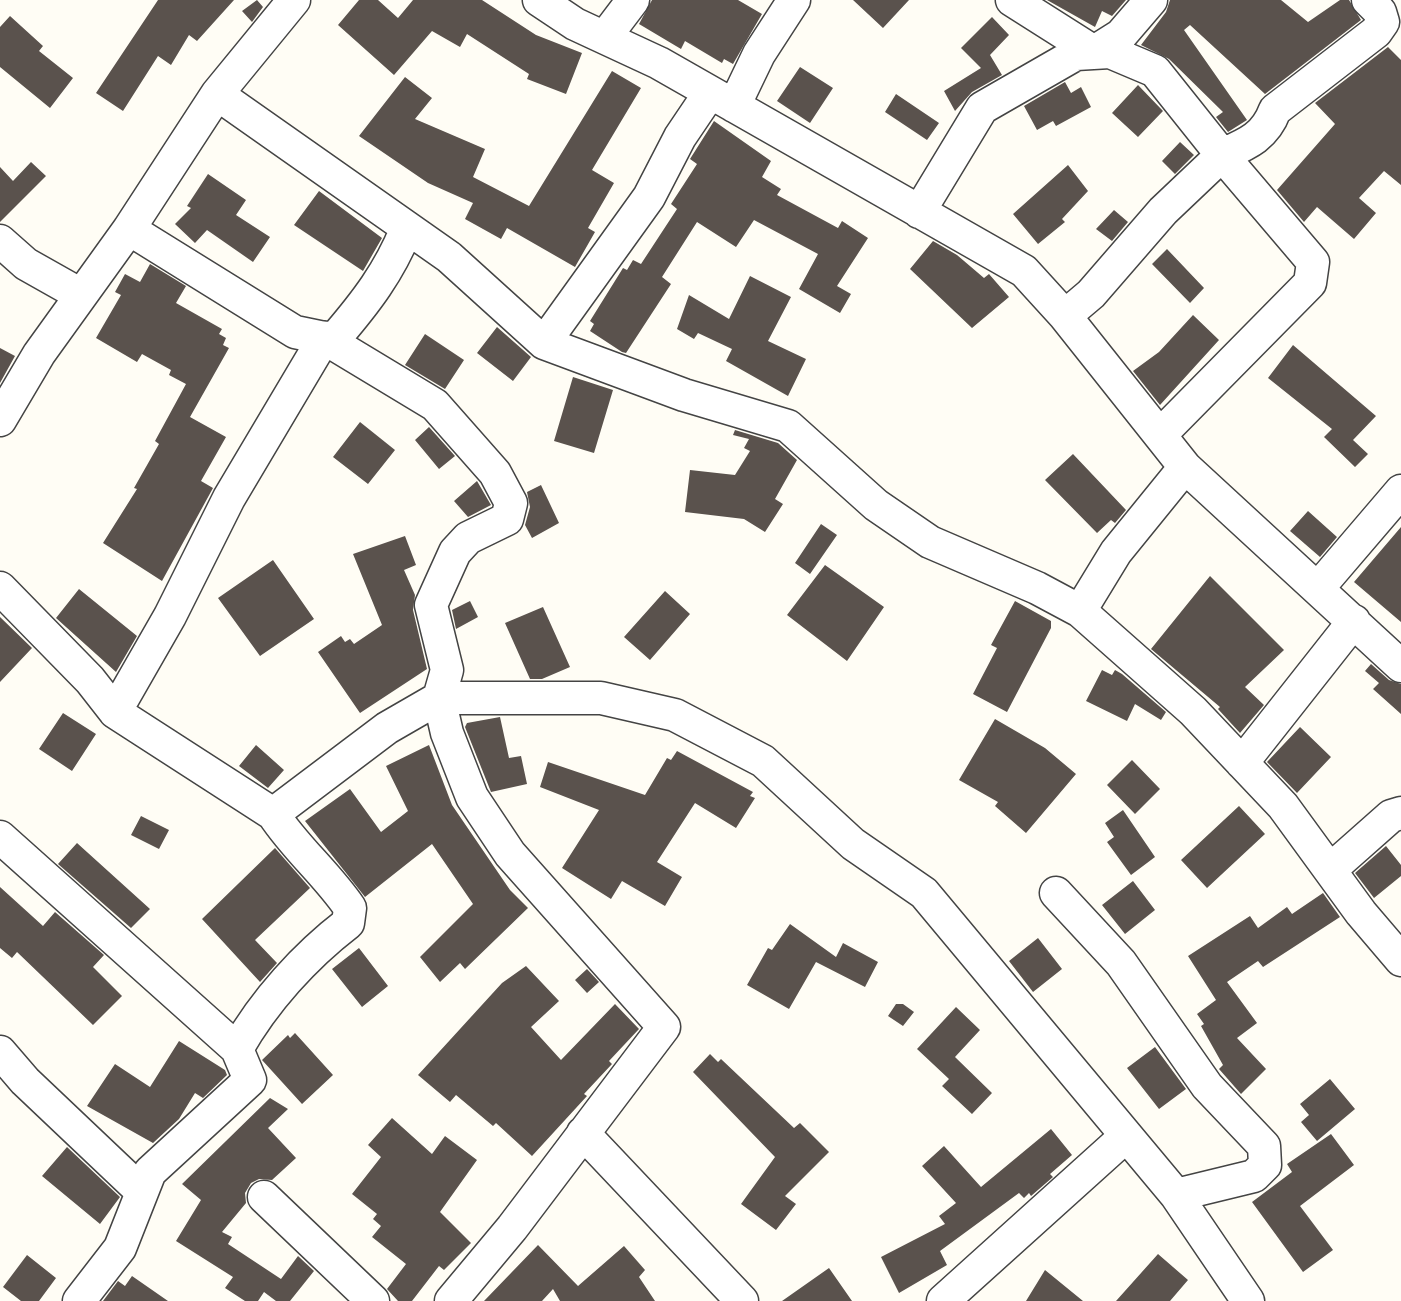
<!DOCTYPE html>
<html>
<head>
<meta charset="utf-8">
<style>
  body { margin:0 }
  canvas { display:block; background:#fffdf5 }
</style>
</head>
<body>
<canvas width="1401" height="1301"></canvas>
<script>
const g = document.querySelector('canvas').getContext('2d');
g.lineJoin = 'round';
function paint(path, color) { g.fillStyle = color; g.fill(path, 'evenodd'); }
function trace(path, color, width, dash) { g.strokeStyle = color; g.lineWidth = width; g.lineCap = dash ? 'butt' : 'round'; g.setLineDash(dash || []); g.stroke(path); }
paint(new Path2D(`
  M158 0H234L197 41 189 35 171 65 158 56 123 111 96 93Z
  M257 0 263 7 252 22 242 11Z
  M359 0H378L398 18 413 0H482L536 35 582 53 566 94 527 79 529 74 467 34 460 47 432 31 394 75 338 25Z
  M652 0H738L762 14 733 64 724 59 722 63 685 41 681 49 639 24Z
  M853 0H909L883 28Z
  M1047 0H1126L1112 16 1102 11 1095 27Z
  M1170 0H1281L1308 22 1340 0H1349L1361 20 1265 94 1190 25 1184 30 1247 120 1228 132 1216 117 1223 112 1169 59 1141 45 1166 12Z
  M10 16 43 46 39 51 73 78 50 108 0 67V27Z
  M992 17 1009 35 990 55 1002 75 972 92 955 111 944 91 981 68 961 48Z
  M1388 47 1401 60V185L1384 171 1359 198 1376 213 1354 239 1317 207 1304 222 1277 190 1335 124 1315 103Z
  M800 67 833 88 810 123 777 101Z
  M612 71 641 88 592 170 614 183 588 228 595 232 575 267 507 228 501 239 465 219 473 203 428 183 359 136 405 77 432 98 415 119 485 149 473 177 529 206Z
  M1065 82 1071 93 1081 87 1091 107 1056 126 1053 121 1037 130 1024 106Z
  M1138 85 1163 111 1138 137 1112 113Z
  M896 94 939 123 927 140 885 112Z
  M714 121 771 161 762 177 781 189 777 195 838 228 842 221 868 238 837 286 851 294 840 313 799 289 818 254 754 220 736 247 697 222 662 277 671 284 626 353 622 352 590 331 594 324 590 321 623 268 627 270 633 260 641 264 677 209 671 204 697 164 690 159Z
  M1180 142 1194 155 1175 174 1162 161Z
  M31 162 46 176 0 222V167L13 181Z
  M1068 165 1088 191 1062 219 1065 222 1038 244 1013 214Z
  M208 174 246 200 236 215 270 237 253 262 207 230 195 243 175 224 191 208 187 206Z
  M319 191 382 238 363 271 294 225Z
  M1114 210 1128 222 1112 241 1096 229Z
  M933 241 957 255 984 278 989 274 1009 297 972 328 910 269Z
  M1167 249 1204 288 1190 303 1152 264Z
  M150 264 186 286 176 303 222 329 219 334 226 338 223 345 229 348 190 417 226 437 201 481 213 488 162 581 103 543 137 489 134 488 159 444 155 441 186 384 169 375 171 370 142 354 137 362 96 338 121 295 115 292 125 274 140 282Z
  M750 276 791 297 768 341 806 359 788 396 726 361 732 349 698 333 694 339 677 329 689 295 729 319Z
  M1193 315 1219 340 1160 405 1133 371 1159 352Z
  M497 327 531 357 513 381 477 353Z
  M425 334 464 360 445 389 405 365Z
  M1293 345 1376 416 1353 440 1368 454 1355 467 1324 437 1332 429 1268 378Z
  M0 348 15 356 0 383Z
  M573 377 613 390 594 453 554 441Z
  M360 422 395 450 368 484 333 457Z
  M429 427 455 456 439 469 415 440Z
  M735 430 778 443 797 460 775 499 783 504 765 532 744 519 685 512 690 470 735 475 750 451 744 448 749 439 733 435Z
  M1073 454 1126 510 1115 523 1111 520 1097 533 1045 480Z
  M477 481 491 505 468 517 454 501Z
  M541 485 559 523 532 538 525 525 530 507 527 492Z
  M1308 511 1337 537 1320 557 1290 531Z
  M821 524 837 535 810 574 795 563Z
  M1401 527V622L1354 582Z
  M405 536 416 565 404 570 415 595 413 610 427 669 360 713 318 652 341 636 345 642 350 639 354 644 382 625 353 554Z
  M273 560 314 619 260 656 218 598Z
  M825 565 884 607 847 661 787 615Z
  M1210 576 1284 650 1245 687 1264 705 1240 733 1218 709 1220 707 1151 649Z
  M79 589 137 636 116 672 56 618Z
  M665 591 690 614 650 660 624 637Z
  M470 601 478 617 456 629 452 610Z
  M1015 601 1051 621V628L1007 712 973 694 997 648 991 645Z
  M543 607 570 667 542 679H530L505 623Z
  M0 617 32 648 0 682Z
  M1371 664 1389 680 1401 684V714L1373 689 1379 683 1365 671Z
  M1102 670 1112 675 1115 670 1122 674 1166 712 1161 720 1135 704 1127 721 1086 701Z
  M63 713 96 734 72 771 39 749Z
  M500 717 509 758 521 756 527 784 491 792 465 727 467 723Z
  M995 719 1045 748 1076 774 1026 833 995 806 998 802 959 780Z
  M1300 727 1331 757 1297 793 1267 762Z
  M256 745 284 770 268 788 239 766Z
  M429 745 452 805 510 890 528 908 465 969 460 963 440 982 420 957 473 904 432 844 365 897 305 821 350 789 381 832 408 811 386 766Z
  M677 751 753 792 750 796 755 798 736 828 695 803 657 862 682 877 665 906 622 881 611 899 562 868 599 810 540 787 548 762 645 795 667 758 671 760Z
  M1132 760 1160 789 1135 814 1107 785Z
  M1239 806 1265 834 1207 888 1181 860Z
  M1123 810 1155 857 1131 875 1107 842 1114 837 1105 823Z
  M141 816 169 830 159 849 131 835Z
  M77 843 150 909 131 928 58 864Z
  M1386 846 1401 865V876L1374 898 1355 873Z
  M275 848 310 888 255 940 277 963 260 982 202 919Z
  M1133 881 1155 910 1125 934 1102 905Z
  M0 887 43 926 55 912 104 955 93 967 122 996 93 1025 17 952 12 958 0 948Z
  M1323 893 1340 917 1263 967 1258 961 1227 982 1257 1023 1237 1038 1266 1069 1241 1094 1219 1069 1223 1065 1201 1026 1204 1024 1197 1014 1216 1000 1188 956 1250 916 1258 928 1287 907 1292 914Z
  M790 924 836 957 843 943 878 962 865 987 816 962 789 1009 747 985 768 948 772 950Z
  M1038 938 1062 969 1033 992 1009 961Z
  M359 948 388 986 362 1007 332 969Z
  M526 966 559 1001 531 1027 561 1060 615 1004 639 1029 609 1061 612 1064 584 1094 587 1096 532 1156 496 1123 493 1126 456 1095 450 1102 418 1075 502 983Z
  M587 969 599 982 587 993 575 980Z
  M896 1004H903L914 1012 903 1026 888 1016Z
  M956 1007 980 1030 955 1057 992 1093 972 1114 942 1086 949 1079 917 1049Z
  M295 1033 333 1075 302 1104 262 1060 288 1035 290 1038Z
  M179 1041 225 1070 227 1075 203 1098 195 1093 179 1119 153 1143 87 1106 115 1064 150 1087Z
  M1155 1047 1186 1089 1159 1109 1127 1068Z
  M710 1054 718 1062 721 1059 794 1128 800 1123 829 1152 785 1196 796 1204 776 1230 741 1204 775 1157 693 1072Z
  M1330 1079 1355 1109 1317 1141 1301 1122 1309 1115 1300 1104Z
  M270 1098 288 1109 268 1128 296 1158 272 1180 259 1179 251 1183 245 1193 246 1203 222 1232 232 1237 228 1244 281 1279 298 1256 314 1271 290 1301H276L264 1292 258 1301H245L225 1288 233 1277 176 1241 201 1200 182 1184Z
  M392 1118 432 1154 445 1136 477 1160 440 1212 471 1243 444 1270 439 1266 412 1301H398L387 1289 406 1264 372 1237 381 1226 373 1219 377 1214 352 1194 381 1157 368 1145Z
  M1051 1129 1072 1155 1050 1174 1053 1177 1031 1196 1029 1193 1024 1198 1019 1193 940 1251 947 1265 899 1293 881 1257 945 1224 939 1216 956 1203 922 1166 944 1146 981 1187Z
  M1331 1134 1354 1165 1300 1206 1333 1250 1303 1272 1252 1202 1292 1172 1287 1164Z
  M67 1147 120 1197 100 1224 42 1176Z
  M538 1245 578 1286 624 1246 645 1270 639 1277 655 1301H560L553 1289 542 1301H484Z
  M1158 1254 1188 1280 1170 1301H1116Z
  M27 1255 56 1278 39 1301H21L3 1287Z
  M829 1268 852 1301H782Z
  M1045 1270 1083 1301H1026Z
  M132 1276 168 1301H103L118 1281 125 1286Z`), '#5a524d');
const minor = new Path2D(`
  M539 0 575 24 659 63 1024 271 1065 316 1185 467 1401 666
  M1012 0 1094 52 1121 35 1151 0
  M605 37 633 0
  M217 94 449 257 544 343 684 395 788 426 876 505 930 542 1037 588 1080 611 1193 711 1283 806 1361 913 1401 960
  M734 106 759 54 794 0
  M919 212 982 108 1076 54 1110 52 1155 71 1222 155C1247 144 1265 137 1275 110L1376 32 1383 22 1380 12 1368 0
  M406 230C389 272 366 302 336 337L324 338 435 405 495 473 511 503 507 519 468 538 455 552 431 605 447 670 439 698 447 733 472 797 510 854 664 1027 512 1228 451 1301
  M0 241 26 264 81 295
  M1065 316 1091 294 1163 211 1222 155 1313 262 1310 283 1160 435
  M544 343 649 197 680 137 709 94
  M0 420 39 354 129 229 217 94 294 0
  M1319 587 1401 491
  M0 588 90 680 115 712 273 814 387 728 439 698H601L675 715 763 761 853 844 924 893 1176 1195 1248 1301
  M1080 611 1116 552 1185 467
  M115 712 170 616 229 498 324 338 295 332 129 229
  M1242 763 1354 621
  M0 837 237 1049
  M1330 870 1391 816 1401 813
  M1056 893 1121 963 1207 1086 1264 1146 1265 1165 1254 1176 1176 1195
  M0 1052 25 1081 141 1191
  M583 1133 742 1301
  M264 1197 373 1301
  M79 1301 120 1248 150 1172 250 1080 237 1049C264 1001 305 956 348 923L350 908C327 874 296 849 273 814
  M943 1301 1126 1136`);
trace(minor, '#444', 35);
trace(minor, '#fff', 32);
</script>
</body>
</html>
